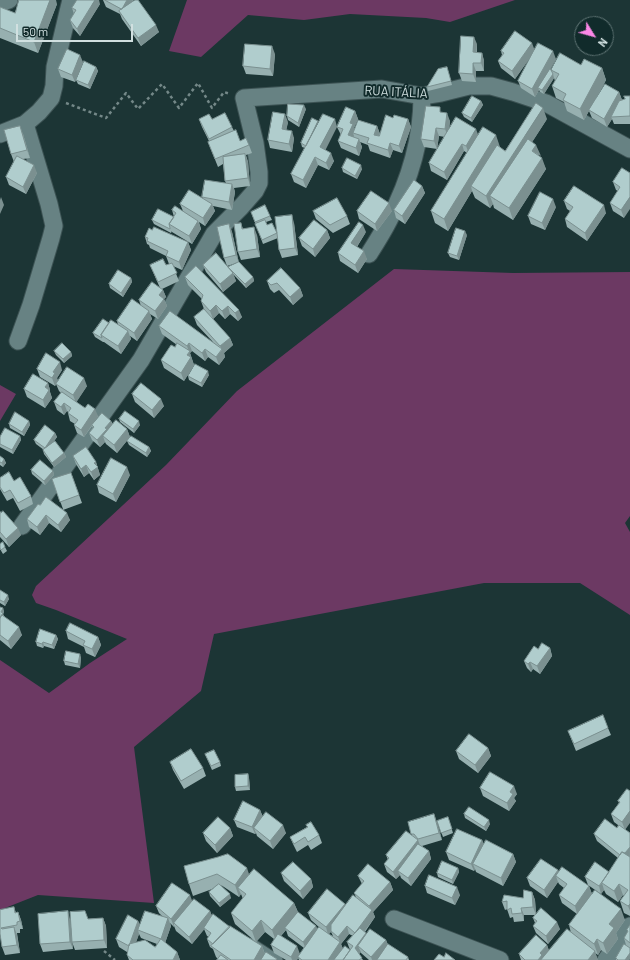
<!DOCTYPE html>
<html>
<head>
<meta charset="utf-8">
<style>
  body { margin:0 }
  #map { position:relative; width:630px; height:960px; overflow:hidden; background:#1c3535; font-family:Barlow,sans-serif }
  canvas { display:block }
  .north { position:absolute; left:574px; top:16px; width:40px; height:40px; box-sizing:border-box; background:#112b2b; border:1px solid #5e7373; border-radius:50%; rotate:127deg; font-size:11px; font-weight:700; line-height:16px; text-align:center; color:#d1e0e0 }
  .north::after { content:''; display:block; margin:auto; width:14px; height:18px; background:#fb87e6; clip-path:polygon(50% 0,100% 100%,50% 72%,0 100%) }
  .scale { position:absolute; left:16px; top:24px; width:117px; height:18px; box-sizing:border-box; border:2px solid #d1e0e0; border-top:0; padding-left:5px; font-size:12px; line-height:14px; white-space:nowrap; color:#d1e0e0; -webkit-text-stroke:3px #112b2b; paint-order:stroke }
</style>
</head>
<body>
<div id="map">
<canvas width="630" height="960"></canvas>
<div class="north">N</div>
<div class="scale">50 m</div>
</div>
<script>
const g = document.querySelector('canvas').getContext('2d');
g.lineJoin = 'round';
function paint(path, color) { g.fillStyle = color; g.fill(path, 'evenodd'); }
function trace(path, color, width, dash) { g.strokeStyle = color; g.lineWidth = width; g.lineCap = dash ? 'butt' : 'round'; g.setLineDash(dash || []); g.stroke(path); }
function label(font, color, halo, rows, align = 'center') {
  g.font = font + ' Barlow,sans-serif'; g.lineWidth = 4; g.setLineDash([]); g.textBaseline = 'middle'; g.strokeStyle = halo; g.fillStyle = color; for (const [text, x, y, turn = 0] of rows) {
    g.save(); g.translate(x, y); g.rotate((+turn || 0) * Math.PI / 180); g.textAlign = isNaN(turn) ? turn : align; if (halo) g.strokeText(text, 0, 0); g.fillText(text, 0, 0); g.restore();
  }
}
paint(new Path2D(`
  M187 0H515L450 22 426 18 350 14 304 20 248 15 201 57 169 51Z
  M394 269 513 273 630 272V516L625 523 630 532V615L580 583H484L214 634 201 691 134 747 154 903 38 895 0 910V660L49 693 90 663 127 639 56 610 36 603 32 595 36 586 166 465 237 391Z
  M0 385 16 394 0 421Z`), '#6c3963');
const service = new Path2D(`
  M252 943 278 960`);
const minor = new Path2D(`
  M0 3 9 0
  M0 134 25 124 39 112 51 98 54 86 55 67 68 12 71 0
  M369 254C376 243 383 232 389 220 409 182 422 139 422 96
  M18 341 31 305 51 238 54 226 49 204 25 124
  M22 526 141 360 214 234 241 207 255 191 259 183V172L255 143 244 98 382 89 422 96 441 93 469 86H491L513 92 546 103 630 149
  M394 919 500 960
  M606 960 630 926`);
trace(service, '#3d5354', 11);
trace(minor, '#3d5354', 19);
trace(new Path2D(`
  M66 103 106 118 126 93 138 109 162 84 179 108 198 83 212 108 224 92 230 94
  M104 951 115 960`), '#748888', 2.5, [3, 3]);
trace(service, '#678283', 9);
trace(minor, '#678283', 17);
paint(new Path2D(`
  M103 0H133V1L159 32 141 46 122 19 120 14 106 7Z
  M57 4 38 53 0 38V7L15 13Z
  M100 4 80 36 73 28 70 20 74 14 72 8Z
  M477 44V53H482L484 61V71H476V82L462 81 459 73Z
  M535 50 556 59 550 69 551 70 581 65 602 68 606 80 596 99 619 92 622 100 630 96V124H614L612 119 607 127 592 118 589 111 584 120 567 111 564 102 556 98 552 86 555 81 554 78 544 94 540 92 539 90 535 97 521 88 518 81 531 56 515 79 501 68 498 61 502 55 501 51Z
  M275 54 273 76 246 74 243 66Z
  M83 62 75 82 61 77 58 69Z
  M96 67 98 71 90 89 78 84 76 80Z
  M447 67 452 85 428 91 427 87Z
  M481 101 483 105 472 122 464 117 462 113Z
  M306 109 299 127 288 120 287 116Z
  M355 111 358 119 354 128 355 129 377 126 380 134 379 136 393 118 408 119 411 127 402 153 393 150 390 158 370 151 368 145 360 142 362 147 359 156 341 148 338 141 341 135 337 127Z
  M442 113 450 121 449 130 478 135 500 147 505 151 547 119 532 142 540 157 546 169 513 220 494 208 493 204 490 208 475 198 472 191 448 231 435 223 431 211 467 153 464 151 447 180 431 171 429 163 445 137 439 136 437 149 424 147 421 139Z
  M199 119H212L232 127 234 131 240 141 249 145 252 153 246 155 248 162 250 186 234 188 235 192 232 210 213 206 215 211 205 226 199 222 201 229 192 244 172 232V231L171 233 154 224 152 220 174 217 172 210 183 211 180 204 203 198 202 197 226 183 225 181 223 164 218 167 208 142 209 141 202 127Z
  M288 122 286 130 294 138 292 152 270 148 268 140Z
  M23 134 30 158 23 159 37 173 26 194 9 185 6 177 14 162 11 154Z
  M301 143 325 150 334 161 329 170 318 165 306 188 294 182 291 174 305 148 302 147Z
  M342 168 362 169 357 179 343 172Z
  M622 168 624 218 613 211 610 203 618 191 616 190 613 182Z
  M422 186 425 193 405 224 396 218 394 210Z
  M564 201 606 213 587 241 567 227 565 219 570 211 567 209Z
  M556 207 545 230 531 224 528 216Z
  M313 211 347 216 350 224 333 233 316 219Z
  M357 211H392L377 231 359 219Z
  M251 212 270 216 272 220 266 222 267 225 272 223 277 234 294 223 298 255 282 258 279 250 278 238 263 244Z
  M241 223 243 229 257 235 260 257 241 260 238 252Z
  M229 224 232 232 239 263 253 277 254 281 246 288 233 274 236 281 223 292 206 272 203 265 229 269 228 267 237 263 227 266 224 258Z
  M152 230 188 242 191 250 182 270 173 266 179 281 162 289 163 290 166 297 164 299 167 306 158 319 150 314 152 319 137 341 130 336 131 339 121 354 104 342H103L95 337 93 333 109 323 118 325 117 321 141 306 139 300 160 288 150 265H166L169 264 166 256 150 248 149 245 147 244 145 237Z
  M327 230 330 238 315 257 302 246 299 238Z
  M366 232 357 247 367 259 358 273 340 261 338 253Z
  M467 235 459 260 450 257 448 253Z
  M196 266 242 317 238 321 230 314 225 319 219 313 213 319 230 338 233 345 224 353 225 357 219 365 208 357 205 361 192 351 190 353 194 365 184 381 164 368 161 360 175 347 177 345 162 334 159 326 213 342 197 325 194 317 204 309 201 301 202 299 188 285 185 277Z
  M131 278 132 282 123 297 110 288 109 284Z
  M267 281 300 288 303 296 293 305 279 290 274 293 270 289Z
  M54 351 71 352 72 356 64 363 56 355Z
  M37 369 62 370 57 378 58 381 55 386 40 377Z
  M209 375 202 387 189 380 188 376Z
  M48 383 50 390V392L52 398 45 408 27 397 24 389Z
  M56 384 87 386 76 402 98 416 94 422 111 421 113 424 127 429 130 437 149 447 151 451 147 457 129 445 127 441 130 437 117 453 106 444 105 442 100 447 92 440 89 433 93 428 92 426 84 437 77 433 74 425 75 424 70 421 68 413V412L67 411 64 415 57 410 54 402 61 393 59 391Z
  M132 394 164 406 154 418 135 402Z
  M119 419 140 425 134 433 120 422Z
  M29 421 30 425 24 436 10 428 9 424Z
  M55 433 57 437 52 444 64 453 66 457 54 467 44 454 43 450H44L36 444 34 440Z
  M20 436 21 440 13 454 0 447V437Z
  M0 456 4 459 6 463 3 467 0 465Z
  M73 456 96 462 100 475 94 480 89 473 84 477 76 464Z
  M31 470 53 471 54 475 45 485 32 474Z
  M71 473 82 503 63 510 70 520 61 532 49 523 40 535 29 527 27 519 40 505 63 509 52 479Z
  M130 475 116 502 99 493 97 485Z
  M0 477 14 481 31 496 33 504 20 511 13 498 7 501 0 489Z
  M0 511 21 535 9 547 0 537Z
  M0 544 5 547 7 551 3 554 0 549Z
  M0 590 9 599 5 606 0 603Z
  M0 607 3 608 4 612 3 614 4 616 22 635 11 649 0 640Z
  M66 631 98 637 101 645 95 657 86 653 84 647 68 639Z
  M56 635 58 639 54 649 44 646 43 648 37 646 36 642Z
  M550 648 552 656 540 674 533 669 531 672 527 668 524 661 538 649Z
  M81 657 80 668 65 665 64 661Z
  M608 728 611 735 576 751 568 731Z
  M488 748 491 756 478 773 459 759 456 751Z
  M205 754 220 762 221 766 212 770Z
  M170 762 203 768 206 776 184 789 173 770Z
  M248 774 249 778 250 790 236 791 235 787Z
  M480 788 517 794 514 798 516 801 509 811 483 796Z
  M627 789 625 829 630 833V916L624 913 620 901 624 896 623 895 618 902 606 894 604 890 601 894 588 885 585 877 609 872 618 858 597 841 594 834 617 828 618 825 614 822 611 814 619 803 618 801Z
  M260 810 263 817 286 833 273 849 257 836 256 833 255 834 237 827 234 820Z
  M464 814 490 824 486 831 465 818Z
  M448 817 453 833 443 837 437 821Z
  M408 822H437L442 840 422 846 429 851 431 859 411 886 401 878 400 875 396 879 387 872 384 864 388 860 386 855 412 835Z
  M306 825 319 835 322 843 311 850 308 845 297 852 293 844 290 837 307 827Z
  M230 828 233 836 217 853 206 841 203 833Z
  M482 840 484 845 513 854 516 862 503 886 476 872 475 869 474 871 449 860 446 852Z
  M184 866 249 875 294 903 298 912 316 926 317 929 320 928 311 920 308 913 345 904V905L356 897 354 893 362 884 358 876 390 882 393 890 373 912 375 917 365 932 366 934 386 940 388 945 408 957 409 960H369L361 953V952L359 954 363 960H299L298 958 297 960H286L274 953 271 945 274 939 265 932 256 942 235 924 231 913 243 899 241 894 239 897 221 885 231 898 220 907 210 896 209 892 215 888 193 896 189 884ZM286 930 288 936 304 948 300 954 281 936ZM331 932 333 936 329 934ZM349 934 353 936 347 942 350 950 343 949 341 944Z
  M458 868 459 872 453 884 438 877 437 873Z
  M558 870 559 872 589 886 592 894 625 920 616 933 618 939 607 954 601 950 598 955 595 953 598 960H521L519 954 547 945 549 951 571 933 569 925 577 914 562 903 559 895 564 888 559 884 558 882 547 898 530 886 527 878Z
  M281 873 311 879 313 887 303 899 284 881Z
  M425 886 460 895 455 905 427 893Z
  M532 892 535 900 536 914 560 929 548 944 536 933 533 926 535 923 533 918 535 915H524V921L514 922 513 917 510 918 507 909 505 910 502 902 523 898Z
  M192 901 210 911 212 916 262 946 265 954 277 959V960H217L218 959 216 957 213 949 210 947 207 939 209 937 207 936 204 929 192 944 176 931 174 926V927L170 923 171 926 165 943 177 952 180 960H129L127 955V952L119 947 116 939 138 921 140 925 163 917 159 913 156 906ZM139 934 141 938 157 944 155 947 136 942Z
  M14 907 16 913 18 912 21 920 23 929H20V933H17L20 953 5 955 2 947 0 910Z
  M103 918 106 926 107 948 75 950 72 942 73 949 43 952 40 944 70 919 72 937 88 919Z
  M630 925V959L629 960H616V958L626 945 624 938 628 932 627 930Z`), '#97b0b0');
paint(new Path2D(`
  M50 0H56L57 4 38 53 34 42Z
  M95 0H99L100 4 80 36 77 29Z
  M127 0H133L125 17 122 9Z
  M156 25 159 32 141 46 138 38Z
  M474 37 477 44 476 60 473 52Z
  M532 43 535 51 515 79 512 71Z
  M272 46 275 54 273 76 270 69Z
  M553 51 556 59 540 89 538 88 539 90 535 97 532 89Z
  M482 53 484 61V71L481 63Z
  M80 55 83 62 75 82 72 75Z
  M473 63 476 71V82L473 74Z
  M96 67 98 71 90 89 88 85Z
  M602 68 606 80 584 120 580 109Z
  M553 74 554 78 544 94 542 90Z
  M619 92 622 100 611 117 612 119 607 127 604 119Z
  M481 101 483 105 472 122 471 118Z
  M304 105 306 109 299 127 298 123Z
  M543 108 547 119 495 200 490 196 493 204 490 208 486 196Z
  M355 111 358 119 354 128 356 132 353 133 354 136 351 143 348 135 350 123Z
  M447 113 450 121 448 137 445 129Z
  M285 114 288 122 285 137 282 129Z
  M335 119 337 127 323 155 320 147Z
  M408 119 411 127 402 153 399 146Z
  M20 126 23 134 30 158 27 150Z
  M377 126 380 134 377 142 374 135Z
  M436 128 439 136 437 149 434 141Z
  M476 129 479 137 469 154 466 146Z
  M292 131 294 138 292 152 289 144Z
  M496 135 500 147 474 188 471 186 472 191 448 231 444 219Z
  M359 139 362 147 359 156 356 148Z
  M390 143 393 150 390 158 388 150Z
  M462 144 464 151 447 180 444 172Z
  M536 145 541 156 532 151Z
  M331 153 334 161 329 170 326 163Z
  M245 154 248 162 250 186 248 178Z
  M315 157 318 165 306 188 303 180Z
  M542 158 546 169 513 220 509 208Z
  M34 165 37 173 26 194 23 187Z
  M361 165 362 169 357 179 355 176Z
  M232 184 235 192 232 210 229 202Z
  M422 186 425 193 405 224 402 216Z
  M1 197 4 205 0 214V200Z
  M630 197V209L624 218 621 210Z
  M553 199 556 207 545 230 542 223Z
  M389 203 392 211 377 231 375 224Z
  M212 204 215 211 205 226 203 218Z
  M604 205 606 213 587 241 585 233Z
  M292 215 294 223 298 255 295 248Z
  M198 221 201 229 192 244 189 236Z
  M229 224 232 232 239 263 236 255Z
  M363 225 366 232 354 251 351 243Z
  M254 227 257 235 260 257 257 249Z
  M327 230 330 238 315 257 313 249Z
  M465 231 467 235 459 260 457 256Z
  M188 242 191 250 182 270 179 262Z
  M364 251 367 259 358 273 355 265Z
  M233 273 236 281 223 292 220 284Z
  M253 277 254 281 246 288 245 284Z
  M131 278 132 282 123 297 121 293Z
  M300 288 303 296 293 305 290 297Z
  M163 290 166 297 164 299 167 306 158 319 155 311 159 295Z
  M216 305 219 313 213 319 210 311Z
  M228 306 230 314 225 319 222 311Z
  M239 310 242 317 238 321 235 313Z
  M149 311 152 319 137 341 134 333Z
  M128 331 131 339 121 354 118 346Z
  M230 338 233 345 224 353 225 357 219 365 216 357 222 350 220 346Z
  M189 343 192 351 190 353 194 365 184 381 181 373 189 352 187 346Z
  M205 349 208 357 205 361 202 353Z
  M71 352 72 356 64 363 63 359Z
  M60 362 62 370 57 378 58 381 55 386 52 378 53 372Z
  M208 371 209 375 202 387 201 383Z
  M84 378 87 386 76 403 73 395Z
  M48 383 50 390V392L52 398 45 408 43 400 45 387Z
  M161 399 164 406 154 418 152 410Z
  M64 403 67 411 64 415 61 407Z
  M95 409 98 416 84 437 81 430Z
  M29 421 30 425 24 436 22 432Z
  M111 421 114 429 103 436 105 442 100 447 97 440 105 428Z
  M139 421 140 425 134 433 133 429Z
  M127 429 130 437 117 453 114 445Z
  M55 433 57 437 46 452 45 448Z
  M20 436 21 440 13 454 12 450Z
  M149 447 151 451 147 457 146 453Z
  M64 453 66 457 54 467 52 463Z
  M4 459 6 463 3 467 2 463Z
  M96 462 100 475 94 480 91 472 94 463Z
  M86 465 89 473 84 477 81 469Z
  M127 467 130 475 116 502 113 494Z
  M53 471 54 475 45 485 44 481Z
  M67 513 70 520 61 532 58 525Z
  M46 515 49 523 40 535 37 527Z
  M18 528 21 535 9 547 6 539Z
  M8 595 9 599 5 606 4 602Z
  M3 608 4 612 3 614 4 617 0 627 1 612Z
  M19 627 22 635 11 649 8 641Z
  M56 635 58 639 54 649 52 645Z
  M98 637 101 645 95 657 92 649Z
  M43 642 44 646 43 648 42 644Z
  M550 648 552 656 540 674 537 666Z
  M80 654 81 657 80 668 78 664Z
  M530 662 533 669 531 672 528 664Z
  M488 748 491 756 478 773 475 765Z
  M248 774 249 778 250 790 248 786Z
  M514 786 517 794 514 798 516 801 509 811 507 803 510 792Z
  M260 810 263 818 254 828 256 833 255 834 252 827Z
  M630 811V823L625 830 622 822Z
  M434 814 437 822 442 840 439 833Z
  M489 820 490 824 486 831 484 827Z
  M283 825 286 833 273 849 270 841Z
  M230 828 233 836 217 853 215 845Z
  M418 840 421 848 398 871 400 875 396 879 393 872Z
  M482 840 485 848 473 864 475 869 474 871 471 864Z
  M630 847V858L622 856Z
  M429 851 431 859 411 886 408 878Z
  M513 854 516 862 503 886 501 878Z
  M247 868 251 880 238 888 241 894 239 897 235 885Z
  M458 868 459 872 453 884 452 880Z
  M558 870 561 878 556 876 558 882 547 898 544 890Z
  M311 879 313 887 303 899 300 891Z
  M390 882 393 890 373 912 375 917 358 940 355 933 371 911 369 906Z
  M602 883 604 890 601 894 599 886Z
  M619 884 623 895 618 902 614 891Z
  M589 886 592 894 577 914 575 906Z
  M457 887 460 895 455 905 452 898Z
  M532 892 535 900 536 915 533 907Z
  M230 894 231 898 220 907 219 903Z
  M190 895 193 903 174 923V927L171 919Z
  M294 903 299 915 285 928 286 930 276 941 272 930Z
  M345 904 348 911 328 935 326 927Z
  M630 904V911L628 906Z
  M521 908 524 915V921L522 913Z
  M621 909 625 920 616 933 618 939 607 954 603 943 609 924Z
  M68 911 70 919 73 949 70 942Z
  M210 911 213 919 192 944 189 937Z
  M18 912 21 920 23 929 20 921Z
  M103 918 106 926 107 948 104 940Z
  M168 918 171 926 164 946 161 939Z
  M261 920 265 932 256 942 252 931Z
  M138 921 141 929 138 930 139 934 132 954 129 946Z
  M557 922 560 929 548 944 546 936Z
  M316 926 319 934 306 950 303 942Z
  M347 926 349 934 341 944 343 949 336 960H328L340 942 338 937Z
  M14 927 17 935 20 953 17 945Z
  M366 933 369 940 358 946 361 952 358 955 355 948Z
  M597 939 601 950 598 955 594 944Z
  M386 940 389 947 378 960H372L371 957Z
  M547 945 550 953 544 960H538L540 953Z
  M262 946 266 958 265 960H254Z
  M297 946 300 954 297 960H292L291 957Z
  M595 951 598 960H588Z
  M177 952 180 960H173Z
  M630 953V959L629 960H625Z`), '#7b9090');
const building = new Path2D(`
  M19 0H50L34 42 0 28V7L15 13Z
  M77 0H95L77 29 70 20 76 10 72 8Z
  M105 0H127L122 9Z
  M135 0H138L156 25 138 38 119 11Z
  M515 31 532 43 512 71 498 61 504 53 501 51Z
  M461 36 474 37 473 52 482 53 481 63H473V74L459 73Z
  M538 43 553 51 532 89 518 81Z
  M245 44 272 46 270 69 243 66Z
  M67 49 80 55 72 75 58 69Z
  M560 53 581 65 584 59 602 68 580 109 563 100 566 94 552 86 559 74 551 70Z
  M84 61 96 67 88 85 76 80Z
  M447 67 451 81 427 87 438 69Z
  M550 69 552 70H551L553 74 542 90 538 88Z
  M605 84 619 92 604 119 589 110Z
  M472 96 481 101 471 118 462 113Z
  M624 96H630V116L611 117 619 101 625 99Z
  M536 103 543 108 486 196 471 186 497 145 505 151Z
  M288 104 304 105 298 123 287 116Z
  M426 106 440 107V112L447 113 445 129 436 128 434 141 421 139Z
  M346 107 355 111 350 123 353 124 348 135 359 139 356 148 338 141 343 129 337 127Z
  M273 112 285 114 282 129 292 131 289 144 268 140Z
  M225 113 232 127 209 139 199 119 209 114 212 119Z
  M323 114 335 119 320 147 331 153 326 163 315 157 303 180 291 174Z
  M386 115 393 118 394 115 408 119 399 146 390 143 388 150 367 143 369 138 353 133 358 120 377 126 374 135 379 136Z
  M456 117 476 129 466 146 462 144 444 172 429 163Z
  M312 118 318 121 306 146 301 143Z
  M20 126 27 150 11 154 4 130Z
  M483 127 496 135 444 219 431 211Z
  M236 130 240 141 246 138 249 145 215 159 208 142Z
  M528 139 536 145 532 151 542 158 509 208 490 196Z
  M245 154 248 178 225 181 223 157Z
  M17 156 34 165 23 187 6 177Z
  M347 158 361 165 355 176 342 168Z
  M622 168 630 173V197L621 210 610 203 620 187 613 182Z
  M205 180 232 184 229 202 202 197Z
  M414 180 422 186 402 216 394 210Z
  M574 186 604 205 585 233 565 219 573 207 564 201Z
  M189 190 212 204 203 218 180 204Z
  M371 191 389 203 375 224 357 211Z
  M540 192 553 199 542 223 528 216Z
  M337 198 347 216 330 225 313 211Z
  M265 205 270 216 255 222 251 212Z
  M175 206 198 221 189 236 169 224 176 213 172 210Z
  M158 209 174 217 169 224 170 228V229L152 220Z
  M292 215 295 248 279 250 275 217Z
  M265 220 267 225 272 223 277 233 262 240 255 224Z
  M314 220 327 230 313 249 299 238Z
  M359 222 363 225 351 243 364 251 355 265 338 253Z
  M241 223 242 229 254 227 257 249 238 252 234 224Z
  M229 224 236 255 224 258 217 227Z
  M154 227 188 242 179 262 166 256 168 251 147 241 148 238 145 237 149 228 152 230Z
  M456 228 465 231 457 256 448 253Z
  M216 253 233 273 220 284 203 265Z
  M163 259 166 265 172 263 177 273 158 282 150 265Z
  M239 262 253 277 245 284 228 267Z
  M196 266 239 310 235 313 228 306 222 311 216 305 210 311 201 301 203 295 185 277Z
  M281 268 300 288 290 297 277 283 271 285 267 281Z
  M118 270 131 278 121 293 109 284Z
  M152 282 163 290 159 295 164 299 155 311 139 300Z
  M132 299 149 311 134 333 117 321Z
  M204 309 230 338 220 346 194 317Z
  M170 311 222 349 216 357 205 349 202 353 189 343 187 346 159 326Z
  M103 319 109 323 101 335 102 338 93 333Z
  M111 320 128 331 118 346 101 335Z
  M62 343 71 352 63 359 54 351Z
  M177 343 190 351 187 355 191 357 181 373 161 360 171 345 175 347Z
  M46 353 60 362 53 372 55 373 52 378 37 369Z
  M195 364 208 371 201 383 188 376Z
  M67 367 84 378 73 395 56 384Z
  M33 374 48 383 45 387 49 390 43 400 24 389Z
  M141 383 161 399 152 410 132 394Z
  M62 392 85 408 88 404 95 409 81 430 74 425 78 420 68 413 71 408 64 403 61 407 54 402Z
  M125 411 139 421 133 429 119 419Z
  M15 412 29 421 22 432 9 424Z
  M102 413 111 421 105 428 107 429 97 440 89 433 94 427 92 425Z
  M116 420 127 429 114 445 103 436Z
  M45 425 55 433 45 448 34 440Z
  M5 428 20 436 12 450 0 444V437Z
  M131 436 149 447 146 453 127 441Z
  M55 441 64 453 52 463 43 450Z
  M86 447 96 462 94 463 98 467 91 472 86 465 81 469 73 456Z
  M0 456 4 459 2 463 0 462Z
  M111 458 127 467 113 494 97 485Z
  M40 460 53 471 44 481 31 470Z
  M9 472 14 481 20 477 31 496 18 503 10 490 4 493 0 487V478Z
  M71 473 79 495 60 502 52 479Z
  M46 497 67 513 58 525 46 515 37 527 27 519 38 504 40 505Z
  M3 511 18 528 6 539 0 532V514Z
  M3 542 5 547 1 550 0 548V544Z
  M0 590 8 595 4 602 0 600Z
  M0 607 3 608 1 612 3 613 0 618Z
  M2 615 19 627 8 641 0 635V618Z
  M70 623 98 637 92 649 83 645 85 641 66 631Z
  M40 629 56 635 52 645 43 642 42 644 36 642Z
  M542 643 550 648 537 666 530 662 528 664 524 661 534 646 538 649Z
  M66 651 80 654 78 664 64 661Z
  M603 715 608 728 574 744 568 731Z
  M469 734 488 748 475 765 456 751Z
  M191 749 203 768 181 781 170 762Z
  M214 750 220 762 211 766 205 754Z
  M490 772 514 786 510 792 513 794 507 803 480 788Z
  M248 774V786L235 787V775Z
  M627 789 630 791V811L622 822 611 814 620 802 618 801Z
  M243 801 260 810 252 827 234 820Z
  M469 807 489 820 484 827 464 814Z
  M266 812 283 825 270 841 254 828Z
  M434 814 439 833 418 839 414 834H411L408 822Z
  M218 817 230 828 215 845 203 833Z
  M448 817 452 829 441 833 437 821Z
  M605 819 617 828 619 825 630 833V847L625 853 622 852 620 855 594 834Z
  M311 822 319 835 308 842 305 837 294 844 290 837 308 827 306 825Z
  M457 829 482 840 471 864 446 852Z
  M406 831 418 840 393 872 384 864 389 858 386 855Z
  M486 840 513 854 501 878 473 864Z
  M418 844 429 851 408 878 398 871Z
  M622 852 630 857V904L628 906 620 901 628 890 619 884 614 891 602 883Z
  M228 854 247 868 235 885 217 874 189 884 184 866 218 857Z
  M541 859 558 870 544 890 527 878Z
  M442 861 458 868 452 880 437 873Z
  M293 862 311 879 300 891 281 873Z
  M595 862 609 872 599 886 585 877Z
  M368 864 390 882 369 906 354 893 364 881 358 876Z
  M562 867 589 886 575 906 559 895 567 884 556 876Z
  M254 869 294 903 272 930 261 920 252 931 231 913 246 894 238 888Z
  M429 875 457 887 452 898 425 886Z
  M172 883 190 895 171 919 156 906Z
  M219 884 230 894 219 903 209 892Z
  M327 889 345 904 326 927 308 913Z
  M524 890 532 892 533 907 521 908 522 913 512 914 511 908 507 910V901L502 902 504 895 523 898Z
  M595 890 621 909 609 924 614 928 603 943 597 939 594 944 569 925Z
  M353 895 372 910 355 933 347 926 338 937 331 931V925Z
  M194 899 210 911 189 937 174 923Z
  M14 907 15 913 18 912 20 921 17 922V925L1 928 2 929 14 927 17 945 2 947 0 934V910Z
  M541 908 557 922 546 936 533 926 537 921 533 918Z
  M68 911 70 942 40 944 38 914Z
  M85 911 88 919 103 918 104 940 72 942 70 912Z
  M145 911 168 918 161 939 138 930Z
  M298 912 316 926 303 942 285 928Z
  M213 914 230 927 213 944 207 939 211 933 204 928Z
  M128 915 138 921 129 946 116 939Z
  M630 925V943L624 938 628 931 627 930Z
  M230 926 262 946 254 960H231L211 946Z
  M319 927 340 942 328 960H302L298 957Z
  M360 928 366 933 355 948 362 958 359 960H343L353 946 347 942Z
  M370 929 386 940 371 957 358 946Z
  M567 929 595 951 588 960H541Z
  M278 934 297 946 291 957 271 945Z
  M536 935 547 945 540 953 542 955 538 960H525L519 954Z
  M161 939 177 952 173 960H133L127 955 129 944 145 940 155 947Z
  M388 944 408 957 406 960H377Z
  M624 944 630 948V953L625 960H618L616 958Z
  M345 946 350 950 343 960H334Z
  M266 952 277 959 276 960H261Z
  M446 953 455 960H434L439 954 444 957Z
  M221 955 228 960H217Z`);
paint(building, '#b0cdcd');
trace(building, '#7b9090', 1);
label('13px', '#d1e0e0', '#112b2b', [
  ["RUA ITÁLIA",396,92,3]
]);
</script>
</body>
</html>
